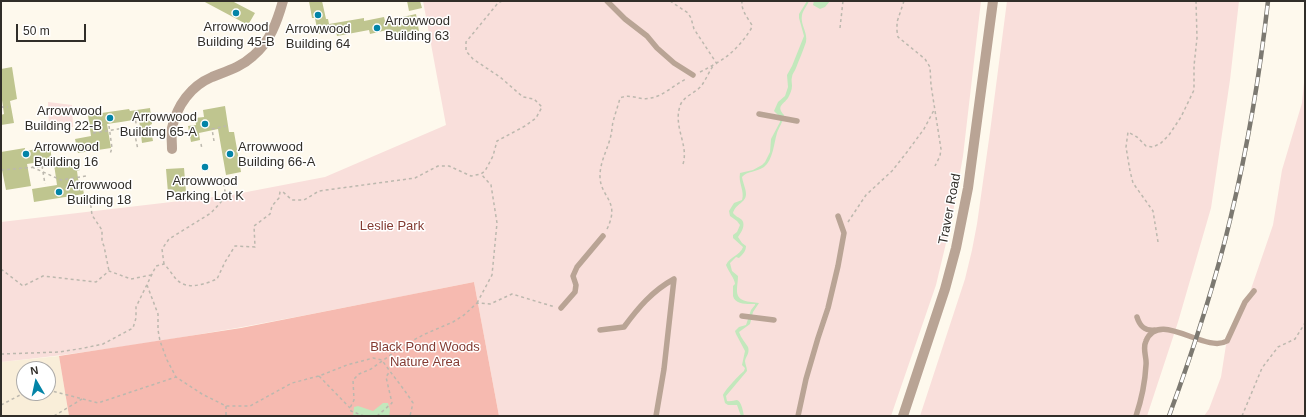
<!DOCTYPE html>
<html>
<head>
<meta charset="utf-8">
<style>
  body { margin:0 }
  #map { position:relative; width:1306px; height:417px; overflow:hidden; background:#fef9ed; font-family:Helvetica,sans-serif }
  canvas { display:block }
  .frame { position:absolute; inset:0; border:2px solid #312e29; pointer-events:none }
  .north { position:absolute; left:16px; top:361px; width:40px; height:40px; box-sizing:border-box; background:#fff; border:1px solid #adaba9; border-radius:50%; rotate:351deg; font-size:11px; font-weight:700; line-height:16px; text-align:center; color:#312e29 }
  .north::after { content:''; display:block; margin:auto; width:14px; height:18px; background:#0384a7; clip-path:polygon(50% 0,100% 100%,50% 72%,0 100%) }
  .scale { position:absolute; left:16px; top:24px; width:70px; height:18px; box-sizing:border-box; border:2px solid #312e29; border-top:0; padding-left:5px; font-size:12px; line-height:14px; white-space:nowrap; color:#312e29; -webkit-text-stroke:3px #fff; paint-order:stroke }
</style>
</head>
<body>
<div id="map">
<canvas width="1306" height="417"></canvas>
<div class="frame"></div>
<div class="north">N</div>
<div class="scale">50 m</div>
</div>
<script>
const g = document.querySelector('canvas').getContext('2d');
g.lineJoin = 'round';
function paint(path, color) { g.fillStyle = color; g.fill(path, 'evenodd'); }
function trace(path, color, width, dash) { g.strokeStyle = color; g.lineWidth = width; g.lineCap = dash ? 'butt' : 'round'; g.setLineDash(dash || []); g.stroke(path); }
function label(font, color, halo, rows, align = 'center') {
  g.font = font + ' Helvetica,sans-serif'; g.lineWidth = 3; g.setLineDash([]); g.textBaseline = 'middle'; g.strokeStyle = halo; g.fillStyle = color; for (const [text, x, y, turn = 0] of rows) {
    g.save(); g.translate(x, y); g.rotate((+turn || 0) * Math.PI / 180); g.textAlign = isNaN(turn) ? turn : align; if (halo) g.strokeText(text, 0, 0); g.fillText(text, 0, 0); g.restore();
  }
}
paint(new Path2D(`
  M59 356 69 416H1V362ZM24 369H48V393H24Z`), '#f9eed9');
paint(new Path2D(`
  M423 1H981L963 156 952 218 936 285 891 416H499L474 282C317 313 160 346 1 362V222L231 195 325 177 446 125Z
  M1007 1H1239L1230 80 1211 208 1178 322 1147 416H920L965 279 972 250 977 224 990 132Z
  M1305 72V416H1204L1209 409 1221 377 1226 345 1250 292 1273 225 1282 170 1302 103Z
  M48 102 72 105 73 127 49 129Z`), '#f9dfdb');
paint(new Path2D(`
  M474 282 499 416H69L59 356 241 328Z`), '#f6bab0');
paint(new Path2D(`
  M807 1H809C807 6 803 10 802 15 800 25 808 32 806 42 803 51 799 60 796 68 795 71 792 74 792 77 791 80 792 83 792 86 792 90 790 94 788 98 783 105 776 106 784 115 783 122 779 127 777 133 774 143 773 160 764 167 757 172 747 171 742 177 743 183 746 189 746 194 746 203 736 203 733 213 736 217 739 217 742 220 746 225 741 233 738 237L742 243 746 246C746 251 743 254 739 258L736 257 730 263 732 271 738 276C738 281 737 285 737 289 736 303 749 301 759 303L753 312 750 324 739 332C741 338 745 342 748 347 750 353 746 356 745 361 745 364 747 367 747 371L726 396 727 401C730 402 735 400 737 400 742 402 743 412 744 416H741L737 405H728L725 403 723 395C725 390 740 374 744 371L745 368 742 365 745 351 736 334 735 331 739 327 746 325 751 310 755 305V304C748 304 735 305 733 296 733 293 733 289 733 286L735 284C735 279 728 271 726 265 730 256 740 256 743 247L733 238V235L737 232 740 225 737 221 730 216 729 211 734 203 742 200C745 191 738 183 740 173L753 170 762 165 765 162 770 152 771 139 780 122V117L774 111 778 102 785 96 788 87 787 75 792 66 804 36 799 18V14Z
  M814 1H830L825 7 820 9 813 5Z
  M383 403H388L390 410 389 416H353L354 407 358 406 373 411Z`), '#c2e8bc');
paint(new Path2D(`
  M203 1H232L255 13 248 25Z
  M309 1H322L326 19H328L329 24 364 18V21L384 17 385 21 416 14 419 31 388 36 387 30 370 34 369 30 337 36 336 31 318 34 315 18H312Z
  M407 1H420L422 8 409 11Z
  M12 67 17 99 10 101 14 123 1 125V115L4 114 1 93V69Z
  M225 106 229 132H234L241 172 226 175 218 129 199 133 200 140 191 142 188 126 196 125 195 118 204 117 203 110Z
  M150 108 152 124 150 125 153 141 142 143 139 119 121 122 107 124 111 148 78 153 75 139 91 136 88 115 129 109 130 111Z
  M50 147 52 160 27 164 31 186 6 190 1 165V152L25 148V151Z
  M79 160 80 170 77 171 79 185 82 184 84 194 34 202 32 189 57 185 54 164Z
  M184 168 186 192 168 193 166 169Z`), '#bfc58f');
trace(new Path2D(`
  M670 1 688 13 691 18 694 29 717 64
  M904 1 897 22V31L898 37 925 59 930 67 931 85 941 149 940 156 935 166
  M840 28 843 1
  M700 72C724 60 736 52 751 29L752 25C747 17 741 10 742 1
  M1 107H8
  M109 126 112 148 110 154
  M93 133 125 128 135 135 138 150
  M132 133 137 129 135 117
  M214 141 212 129 226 126
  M201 144 202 149
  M683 164C689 145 673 127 680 106 683 96 696 93 702 85 706 79 709 72 713 66
  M42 166 45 184
  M32 167 61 180 86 176
  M1 170 48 166 50 164
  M90 199 92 215 102 230V242L104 246 109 271
  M848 222 866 195 892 171 907 152 924 129 934 110
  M607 229C621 200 600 198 600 176 600 161 608 149 611 135 612 131 612 126 613 122 615 114 618 106 620 98 631 93 640 101 651 98 663 96 674 85 686 79
  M1158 242 1153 211 1133 183 1130 171 1126 147 1128 132 1137 137 1146 146 1153 147 1161 143 1169 135 1181 117 1194 90V66L1197 38 1196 1
  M164 264 162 249 169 239 211 213 221 202 225 191 222 176
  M1 269 23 286 43 276 96 282 109 271 131 279 151 275
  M147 285 158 314V330L160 341 167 360 176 377 202 394 226 406H250L292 383 319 376 347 365 373 358 382 360C392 375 403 387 413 403L410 416
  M477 303 492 275 497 223 491 185 481 174
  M1 354 60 352 84 348 103 344 133 328 136 318V307L156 266 164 264C168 268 172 274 176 279 187 291 205 284 217 279L225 262 235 246 255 247 254 226 270 214 272 206 279 198 280 192H283L292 200H304L319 191 415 178 438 166H449L471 176 481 174 485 171 493 156 497 141 525 126 536 118 542 107 534 99 523 97 500 77 473 59 466 51V42L498 3 502 1
  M319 376 350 408
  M48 390 98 403 176 377
  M1 405 24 393
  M226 406V416
  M54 416 82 399
  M364 416 351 411 350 408 354 400 353 380 359 374 371 369 406 344 425 334 453 322 464 315 477 303 490 304 512 294 555 307
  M377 416 392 403 386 377 390 371
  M1242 416 1262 368 1278 347 1295 339 1305 323`), '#bcb8ae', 1.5, [3, 3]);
trace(new Path2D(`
  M607 1 625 19 647 36 657 48 674 63 693 75
  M759 114 797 121
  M561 308 575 292 576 285 573 276 577 267 603 236
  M742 316 774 320
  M1137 317C1140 327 1145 331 1155 330
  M600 330 624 327C638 308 652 291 674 279L664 369 656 416
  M798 416 806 379 818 338 828 308 838 266 844 233 838 216
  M1136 416C1142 398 1145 384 1146 365 1147 357 1142 349 1146 341 1159 309 1205 354 1227 341L1245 302 1254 291`), '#b9a495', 5.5);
trace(new Path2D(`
  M172 149C172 142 171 135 172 128 177 105 191 86 212 77 227 71 241 67 253 56 270 42 277 22 283 1
  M903 416 945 289 956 248 968 188 993 1`), '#b9a495', 10);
const rail = new Path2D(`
  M1169 416C1193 351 1215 284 1231 216 1248 145 1260 73 1268 1`);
trace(rail, '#7c7971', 4.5);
trace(rail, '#fff', 3, [9]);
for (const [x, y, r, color] of [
  [236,13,4,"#0384a7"],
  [318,15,4,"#0384a7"],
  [377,28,4,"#0384a7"],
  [110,118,4,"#0384a7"],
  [205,124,4,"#0384a7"],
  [26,154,4,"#0384a7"],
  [230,154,4,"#0384a7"],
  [205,167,4,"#0384a7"],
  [59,192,4,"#0384a7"]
]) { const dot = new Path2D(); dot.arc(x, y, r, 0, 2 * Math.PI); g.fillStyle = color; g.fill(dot); trace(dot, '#fff', 1.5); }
label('13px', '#312e29', '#fff', [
  ["Arrowwood",385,21],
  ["Building 63",385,36],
  ["Arrowwood",236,27,"center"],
  ["Building 45-B",236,42,"center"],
  ["Arrowwood",318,29,"center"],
  ["Building 64",318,44,"center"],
  ["Arrowwood",102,111,"right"],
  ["Building 22-B",102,126,"right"],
  ["Arrowwood",197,117,"right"],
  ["Building 65-A",197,132,"right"],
  ["Arrowwood",34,147],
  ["Building 16",34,162],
  ["Arrowwood",238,147],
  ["Building 66-A",238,162],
  ["Arrowwood",205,181,"center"],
  ["Parking Lot K",205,196,"center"],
  ["Arrowwood",67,185],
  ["Building 18",67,200]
], 'left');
label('13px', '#312e29', '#fff', [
  ["Traver Road",950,209,-79]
]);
label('13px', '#833b32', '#fff', [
  ["Leslie Park",392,226],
  ["Black Pond Woods",425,347],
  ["Nature Area",425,362]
]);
</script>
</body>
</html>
